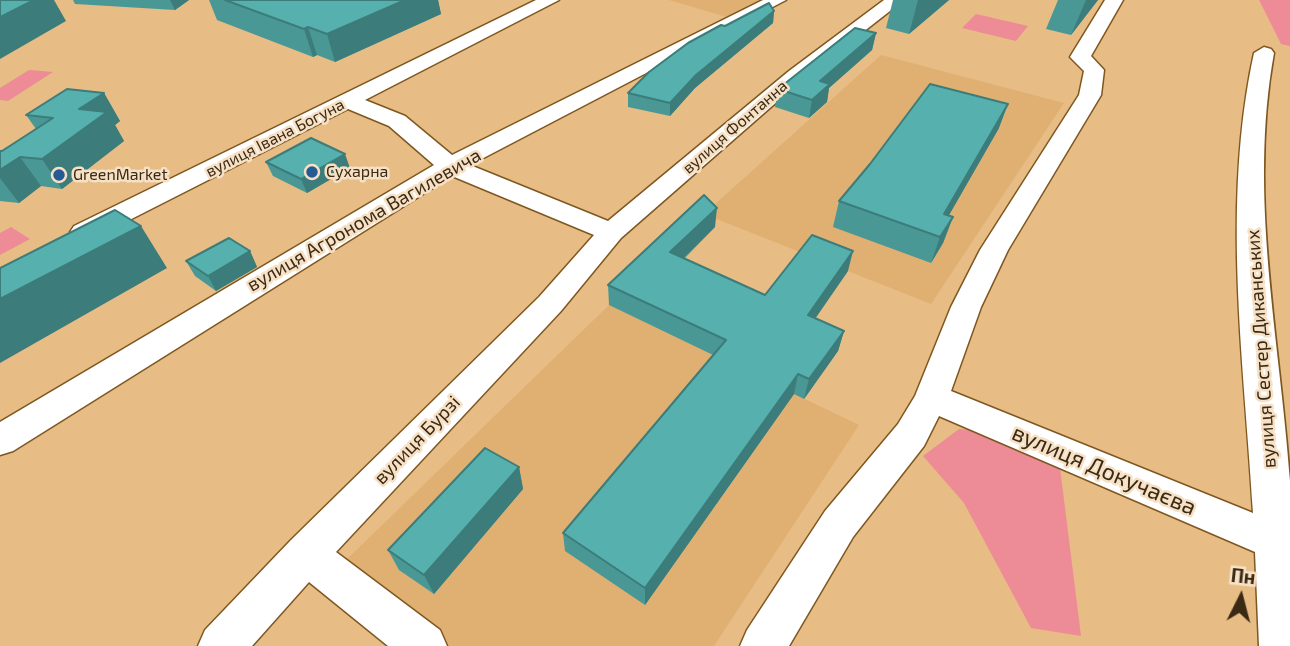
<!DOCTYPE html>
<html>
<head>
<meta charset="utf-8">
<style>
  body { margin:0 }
  #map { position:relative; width:1290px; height:646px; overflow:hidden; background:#e8bc85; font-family:"Exo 2",sans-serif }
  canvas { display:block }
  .north { position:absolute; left:1206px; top:562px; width:70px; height:70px; -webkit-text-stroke:5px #f7e1c6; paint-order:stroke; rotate:6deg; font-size:19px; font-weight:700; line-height:28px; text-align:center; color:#3b2a13 }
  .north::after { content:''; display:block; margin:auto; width:24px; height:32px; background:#3b2a13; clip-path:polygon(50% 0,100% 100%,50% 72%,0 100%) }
</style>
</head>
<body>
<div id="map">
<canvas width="1290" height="646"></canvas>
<div class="north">Пн</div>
</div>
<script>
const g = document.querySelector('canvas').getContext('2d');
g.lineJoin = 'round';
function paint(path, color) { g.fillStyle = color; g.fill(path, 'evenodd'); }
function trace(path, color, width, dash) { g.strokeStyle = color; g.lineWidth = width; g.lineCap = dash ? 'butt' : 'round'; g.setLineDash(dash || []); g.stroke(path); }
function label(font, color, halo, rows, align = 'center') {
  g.font = font + ' "Exo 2",sans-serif'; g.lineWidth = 5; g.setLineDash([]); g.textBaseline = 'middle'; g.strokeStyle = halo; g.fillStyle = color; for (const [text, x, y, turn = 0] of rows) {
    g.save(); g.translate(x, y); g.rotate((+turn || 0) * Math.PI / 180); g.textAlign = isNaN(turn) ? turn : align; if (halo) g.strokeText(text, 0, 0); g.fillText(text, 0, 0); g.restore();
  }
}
paint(new Path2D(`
  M669 0H766L730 18Z
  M881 55 1064 103 931 304 704 214Z
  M609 305 859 425 714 646H450L343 563Z`), '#e0b072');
paint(new Path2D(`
  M1259 0H1290V46L1281 44Z
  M976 14 1028 26 1016 41 962 28Z
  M29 70 53 72 8 101 0 100V88Z
  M11 227 30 239 0 255V233Z
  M959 429 989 431 1059 460 1081 636 1031 628 964 503 923 456Z`), '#ed8b97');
const minor = new Path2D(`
  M536 0H559L365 100 405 116 452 155 763 0H786L470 165 608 221 789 71 884 0H904L803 79 621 238 561 311 336 552 440 630 447 646H388L309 582 252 646H198L205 630 291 540 539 297 594 235 452 176 13 451 0 455V422L434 165 389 126 348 109 94 238 84 240 74 238 70 232 74 226Z
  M1105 0H1123L1091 56 1104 70 1101 95 1008 250 981 307 951 391 1253 513C1244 361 1221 203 1254 53L1264 47 1271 49 1274 53C1248 197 1280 338 1290 481 1290 536 1290 591 1290 646H1259L1255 552 939 416 924 446 853 537 789 646H740L747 630 825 511 898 424 915 396 951 307 980 250 1079 95 1084 71 1070 57Z`);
trace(minor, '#7e5720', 3);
paint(minor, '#fff');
paint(new Path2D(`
  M73 0H189L175 10 75 4Z
  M209 0H438L441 14 335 62 317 55 313 57 217 20Z
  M893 0H949L909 34 886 28Z
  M1058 0H1098L1071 35 1046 29Z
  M774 11 773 23 695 88 670 116 628 107V93L725 26Z
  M876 33 872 50 829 88 827 102 809 118 775 107 778 89Z
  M104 93 120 121 115 125 124 141 62 189 41 186 19 203 0 201V151H2L36 129 26 115Z
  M999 128 949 215 953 217 943 243 931 263 833 227 839 201Z
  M266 162 350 168 307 193 273 176Z
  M715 227 684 259 765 295 848 271 815 318 844 331 838 351 804 399 794 394 645 605 565 551 563 533 713 355 609 305 608 285Z
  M250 251 257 267 216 291 195 276 186 261Z
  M519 467 523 489 434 594 399 570 388 550Z`), '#4a9896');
paint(new Path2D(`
  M34 0H54L66 21 0 59V17Z
  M170 0H189L175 10Z
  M405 0H438L441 14 335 62 327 34Z
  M918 0H949L909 34Z
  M1086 0H1098L1071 35Z
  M774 11 773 23 695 88 670 116V103L696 75Z
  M308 27 317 55 313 57 304 29Z
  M876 33 872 50 829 88 827 102 809 118 812 100 820 81Z
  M104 93 120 121 115 125 124 141 62 189 42 159 79 109Z
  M1008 104 999 128 937 236 944 214Z
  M345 154 350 168 307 193 301 179Z
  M20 157 41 186 19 203 0 178V170Z
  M717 208 715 227 669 272 670 252Z
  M953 217 943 243 931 263 940 237Z
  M141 226 167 268 0 363V299Z
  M250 251 257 267 216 291 208 276Z
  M853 251 848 271 804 335 808 315Z
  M844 331 838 351 804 399 809 379Z
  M798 374 794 394 645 605V588Z
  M519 467 523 489 434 594 424 575Z`), '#3c7c7a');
const building = new Path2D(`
  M0 0H34L0 17Z
  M225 0H405L327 34 308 27 304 29Z
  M769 3 774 11 696 75 670 103 628 93 649 72 688 43 721 25 725 26Z
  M855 28 876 33 820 81 830 84 812 100 778 89Z
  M930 84 1008 104 944 214 953 217 940 237 839 201 870 164Z
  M67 89 104 93 79 109 107 112 42 159 20 157 0 170V151H2L53 118 26 115Z
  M311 138 345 154 301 179 266 162Z
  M704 195 717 208 670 252 765 295 812 235 853 251 808 315 844 331 809 379 798 374 645 588 563 533 726 340 608 285Z
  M115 210 141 226 0 299V268Z
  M229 238 250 251 208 276 186 261Z
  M485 448 519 467 424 575 388 550Z`);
paint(building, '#56b1ae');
trace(building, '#3c7c7a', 2);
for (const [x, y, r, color] of [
  [312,172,7,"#255a92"],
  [59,175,7,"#255a92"]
]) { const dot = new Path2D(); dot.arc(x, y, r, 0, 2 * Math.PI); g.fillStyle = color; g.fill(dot); trace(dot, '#f7e1c6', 2.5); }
label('16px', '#3b2a13', '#f7e1c6', [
  ["вулиця Фонтанна",735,127,-41],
  ["вулиця Івана Богуна",275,138,-27]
]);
label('16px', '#3b2a13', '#f7e1c6', [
  ["Сухарна",326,172],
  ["GreenMarket",73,175]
], 'left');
label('19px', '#3b2a13', '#f7e1c6', [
  ["вулиця Агронома Вагилевича",364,220,-30],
  ["вулиця Сестер Диканських",1261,349,-94],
  ["вулиця Бурзі",417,440,-46]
]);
label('23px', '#3b2a13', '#f7e1c6', [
  ["вулиця Докучаєва",1104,470,23]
]);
</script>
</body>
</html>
